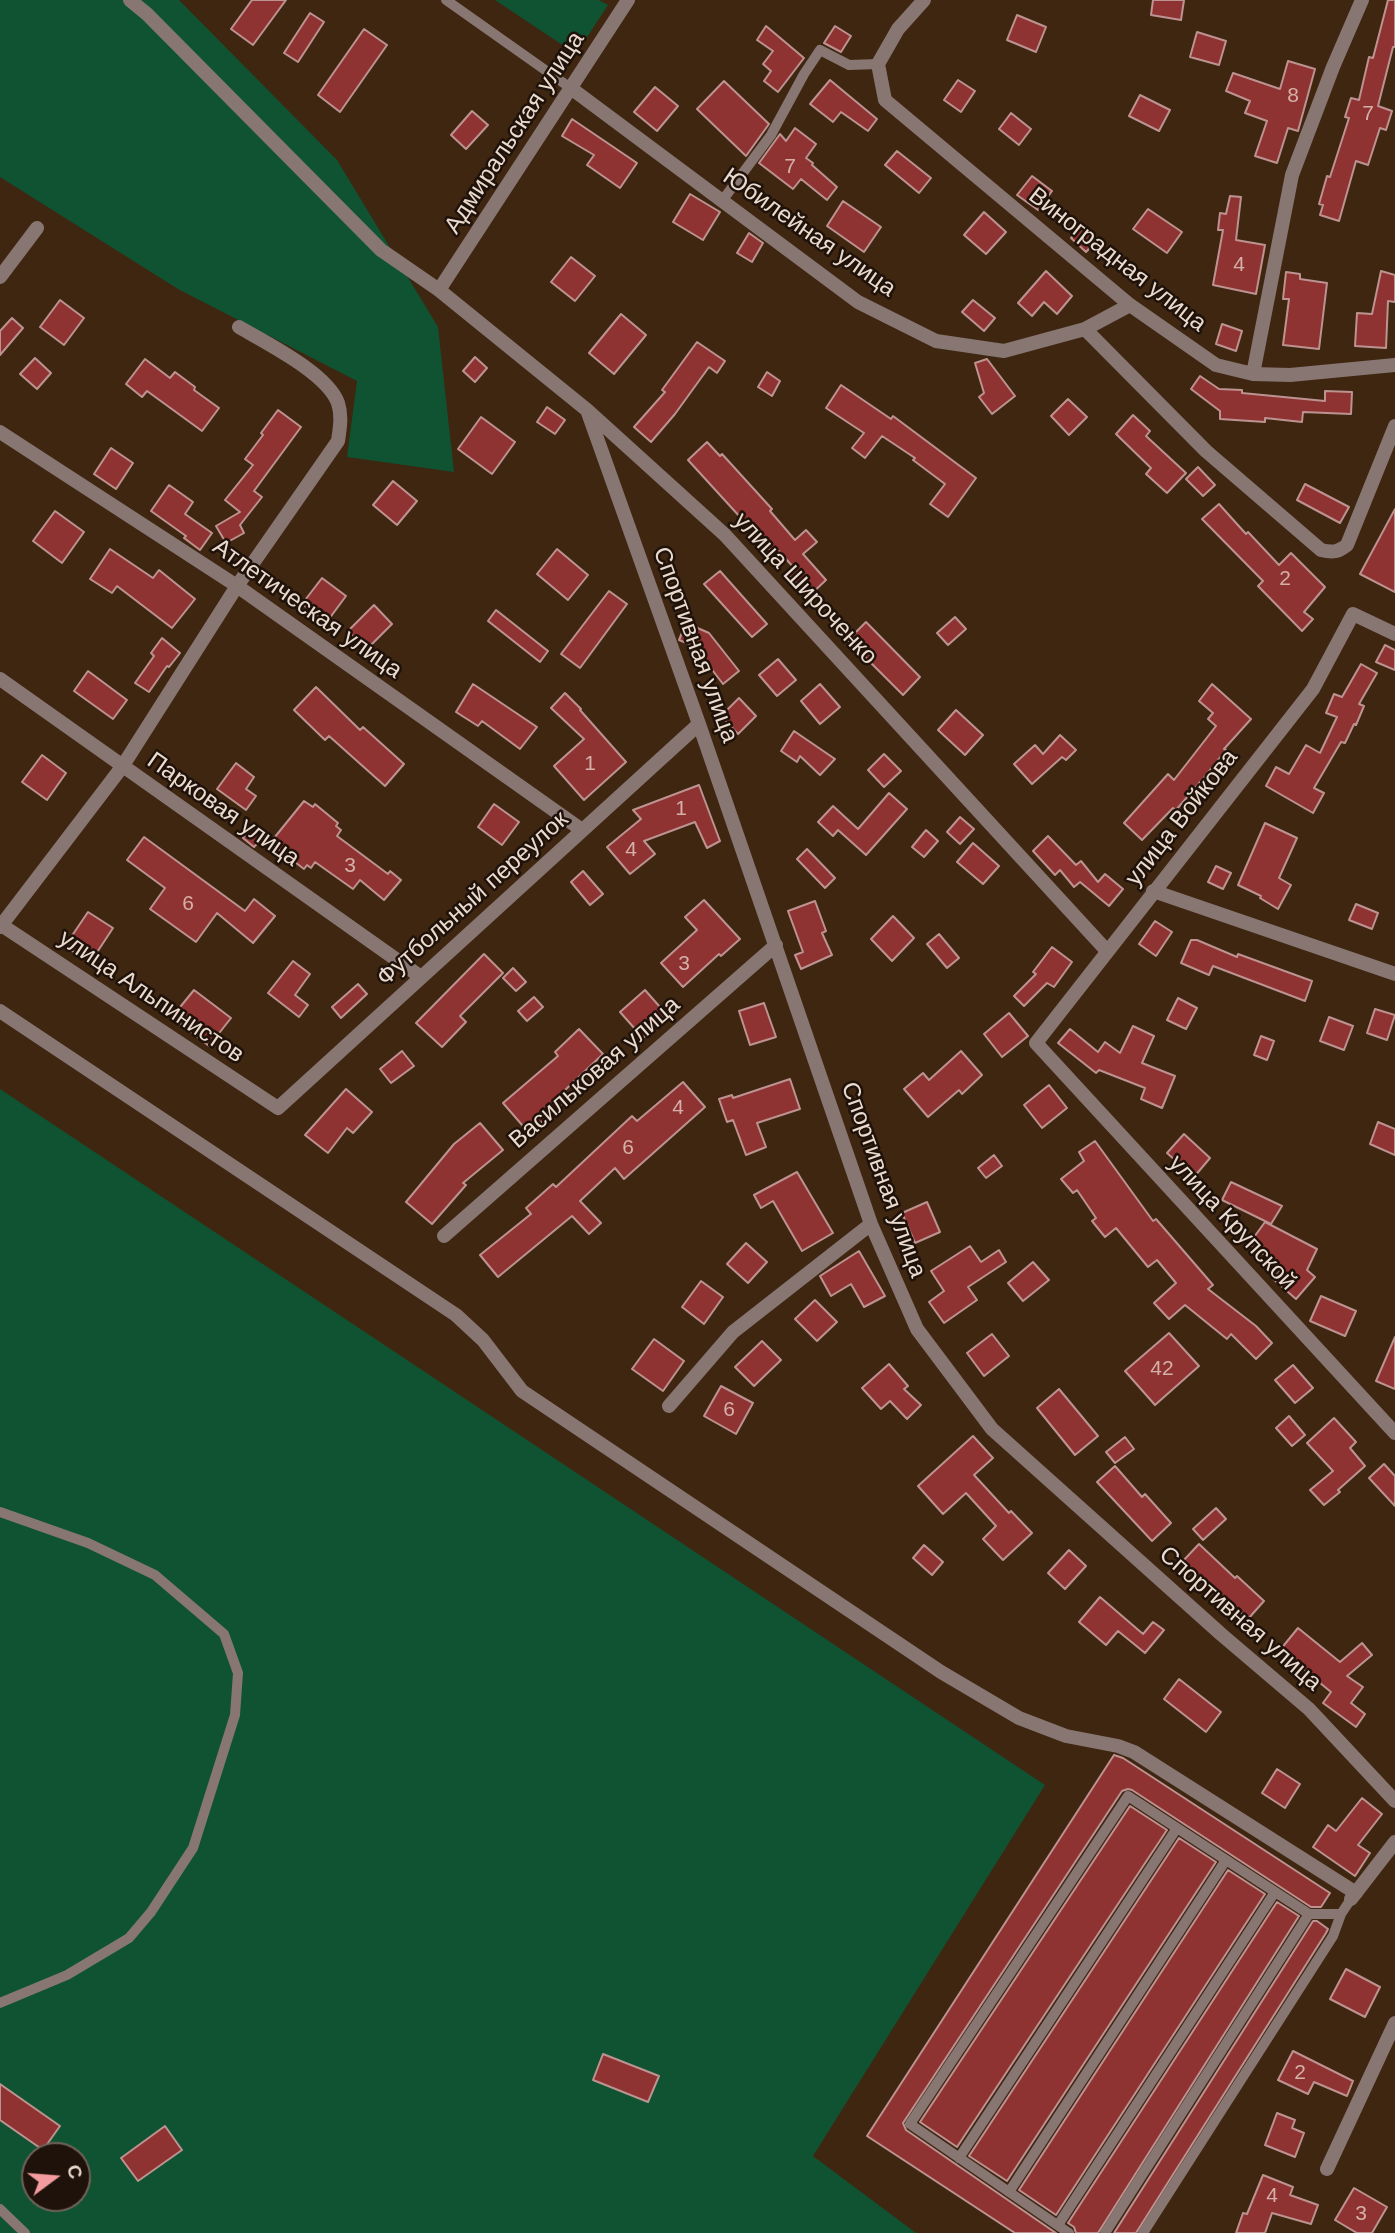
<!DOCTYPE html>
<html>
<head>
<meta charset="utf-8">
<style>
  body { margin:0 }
  #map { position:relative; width:1395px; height:2233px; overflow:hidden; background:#3f2611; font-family:Arial,sans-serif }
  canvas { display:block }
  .north { position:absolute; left:21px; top:2142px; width:70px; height:70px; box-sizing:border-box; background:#1e120a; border:2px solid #706259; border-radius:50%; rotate:74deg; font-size:19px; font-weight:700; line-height:28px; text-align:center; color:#ebdbcf }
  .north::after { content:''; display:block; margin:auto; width:24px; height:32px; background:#f49b9f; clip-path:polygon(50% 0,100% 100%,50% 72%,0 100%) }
</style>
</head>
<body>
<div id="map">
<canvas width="1395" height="2233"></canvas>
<div class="north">С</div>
</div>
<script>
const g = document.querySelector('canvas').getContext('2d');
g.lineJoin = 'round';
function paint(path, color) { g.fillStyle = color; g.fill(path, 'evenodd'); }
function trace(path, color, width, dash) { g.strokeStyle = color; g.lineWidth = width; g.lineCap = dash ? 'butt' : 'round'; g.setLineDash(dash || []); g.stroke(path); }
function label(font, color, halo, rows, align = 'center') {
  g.font = font + ' Arial,sans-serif'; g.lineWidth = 5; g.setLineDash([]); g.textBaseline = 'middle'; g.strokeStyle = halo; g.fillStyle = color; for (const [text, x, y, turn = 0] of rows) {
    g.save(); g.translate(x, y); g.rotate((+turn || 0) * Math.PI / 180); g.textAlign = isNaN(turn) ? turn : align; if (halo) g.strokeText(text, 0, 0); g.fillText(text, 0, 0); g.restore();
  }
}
paint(new Path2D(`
  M0 0H179L337 160 438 327 454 472 347 457 357 381 178 289 0 177Z
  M495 0H599L608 5 576 54Z
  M0 1089 1045 1785 813 2156 916 2233H0ZM35 2156H77V2198H35Z`), '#0f5332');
const building = new Path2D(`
  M252 0H286L253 45 231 29Z
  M1153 0H1184L1181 20 1151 15Z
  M1388 0H1395V47H1393L1378 106 1392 111 1386 130 1380 128 1368 165 1356 161 1339 221 1320 215 1323 205 1319 204 1327 176 1330 177 1349 118 1345 117 1351 98 1359 100 1369 57 1373 58Z
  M310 13 324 22 298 62 284 53Z
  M1017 15 1046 27 1036 52 1007 40Z
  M766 26 804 58 778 92 764 81 771 71 763 64 773 51 757 40Z
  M835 26 851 36 841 52 824 43Z
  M364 29 387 45 340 112 318 95Z
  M1197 32 1226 41 1219 65 1190 57Z
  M1288 61 1315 69 1298 131 1288 128 1277 163 1255 156 1267 121 1245 113 1250 101 1226 91 1233 73 1280 89Z
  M830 80 877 119 868 131 841 112 833 122 810 104Z
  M958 80 975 91 961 112 944 100Z
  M724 81 769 124 746 156 697 109Z
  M655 87 678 106 657 131 634 112Z
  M1140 95 1170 110 1159 131 1129 116Z
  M472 111 488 125 466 149 451 135Z
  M1011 113 1031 129 1019 145 999 129Z
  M572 119 637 163 620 188 587 165 594 155 562 136Z
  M795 128 816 144 806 158 813 163 812 165 837 187 827 200 801 179 793 189 759 163 780 134 786 141Z
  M897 151 931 178 919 193 885 165Z
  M1032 176 1052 191 1038 210 1017 195Z
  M690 194 720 212 703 240 673 222Z
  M1230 196 1241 197 1236 240 1265 245 1256 294 1213 285 1223 230H1218L1220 213 1226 214Z
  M843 201 881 227 864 252 827 226Z
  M1148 209 1182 232 1167 253 1133 229Z
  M984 212 1006 232 986 254 964 235Z
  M1083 225 1098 239 1086 252 1071 238Z
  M749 233 763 243 752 262 737 253Z
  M571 257 595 276 575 301 551 282Z
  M1046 271 1072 296 1057 314 1044 302 1032 316 1018 303Z
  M1381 271 1395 275V302L1388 301 1386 348 1355 346 1357 313 1372 314Z
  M1286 272 1300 274V279L1327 283 1319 349 1283 345 1289 299H1283Z
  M60 300 84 318 64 345 40 327Z
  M973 300 995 318 984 331 962 312Z
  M621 314 646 335 614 374 589 353Z
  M12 318 23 328 0 355V331Z
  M1222 324 1242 331 1236 351 1216 344Z
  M697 342 725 361 717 373 709 367 675 414 651 442 634 427 665 392 662 390Z
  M475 357 487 368 475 382 463 371Z
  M35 358 51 373 37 389 20 374Z
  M145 359 170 378 175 372 195 387 194 390 219 408 202 431 147 391 142 397 126 384Z
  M987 359 1015 396 992 414 979 397 984 393 975 363Z
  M767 372 780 381 772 396 758 387Z
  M1200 376 1219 389 1242 390V393L1325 401V391L1352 392 1351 414 1303 412 1302 422 1265 418V422L1220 419V411L1191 389Z
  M841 385 891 419 893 416 976 478 948 517 930 504 945 484 913 460 915 458 882 436 865 458 852 448 864 433 826 408Z
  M1068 399 1087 417 1069 435 1051 416Z
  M547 407 565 420 555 434 537 422Z
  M278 410 301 427 254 491 262 497 240 525 244 533 226 543 216 526 240 512 225 500 253 465 245 459 263 435 261 433Z
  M1133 415 1150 431 1146 436 1186 473 1167 493 1146 474 1151 468 1116 434Z
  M481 417 515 442 492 474 458 449Z
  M707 442 720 456 722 454 772 509 770 511 795 540 806 530 817 542 803 554 826 580 808 597 789 575 795 569 776 548 772 552 688 460Z
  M111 448 133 463 116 489 94 474Z
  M1198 467 1215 485 1203 496 1186 479Z
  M393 481 417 501 397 525 373 505Z
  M1305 484 1349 507 1340 523 1297 500Z
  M169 485 193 502 185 514 212 533 200 550 184 538 186 536 151 511Z
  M1219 504 1246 534 1248 532 1279 565 1291 553 1325 587 1304 612 1313 619 1302 631 1258 586 1263 581 1202 519Z
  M1395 509V592L1360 574Z
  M55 511 84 532 62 563 33 541Z
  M110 549 153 578 159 570 195 599 172 628 117 586 112 593 90 579Z
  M557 549 588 575 568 600 537 574Z
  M720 571 767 624 752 637 704 584Z
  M322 578 346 596 326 623 302 604Z
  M609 591 627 604 580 668 561 654Z
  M374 605 392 624 366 650 348 631Z
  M496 610 548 651 540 662 488 621Z
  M955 617 966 629 948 645 937 633Z
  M866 622 920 677 903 695 848 640Z
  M686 623 709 633 739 671 723 684 694 646 679 640Z
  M162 638 180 653 169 667 167 666 149 692 135 683 154 656 151 653Z
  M1385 645 1395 650V670L1376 662Z
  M778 659 796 680 777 696 759 675Z
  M1361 664 1377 673 1359 704 1364 706 1356 725 1354 724 1345 743 1341 742 1314 788 1324 793 1313 813 1266 786 1276 767 1289 774 1306 745 1320 753 1337 717 1326 713 1334 694 1342 697Z
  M88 671 127 700 113 719 74 691Z
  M473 684 537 727 520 749 482 721 478 726 456 712Z
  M820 684 840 707 820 724 801 701Z
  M1212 684 1251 719 1224 749 1226 750 1202 780 1176 810 1173 808 1142 840 1124 823 1168 774 1174 780 1216 726 1208 719 1213 713 1199 701Z
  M316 687 360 730 363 727 404 764 385 786 329 736 325 740 294 710Z
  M565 693 581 709 580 710 626 762 584 800 554 766 584 739 551 708Z
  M739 698 756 716 738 734 721 716Z
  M956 710 983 735 965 755 938 730Z
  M794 731 835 759 820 775 800 756 797 762 781 751Z
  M1060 735 1076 750 1066 760 1062 757 1032 784 1014 764 1035 745 1043 754Z
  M884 754 901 771 884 787 868 770Z
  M42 755 66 773 47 800 22 782Z
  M236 763 254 777 246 789 256 796 246 810 217 789Z
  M699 785 720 841 707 848 695 822 644 841 655 854 630 874 607 847 641 819 633 810Z
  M889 793 907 809 866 855 838 830 833 836 818 822 833 806 858 829Z
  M304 801 313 807 315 804 338 823 336 826 341 830 337 836 388 874 390 871 401 880 384 900 360 880 353 889 315 862 311 868 307 865 304 869 270 843Z
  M494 804 519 822 502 845 478 827Z
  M960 817 974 829 960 844 947 832Z
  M1265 823 1297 838 1279 878 1291 885 1278 909 1260 898 1261 896 1238 885Z
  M255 824 266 834 254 847 243 838Z
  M926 830 938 841 924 857 912 847Z
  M1048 836 1076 865 1081 861 1098 882 1105 874 1123 889 1109 906 1080 882 1074 887 1060 870 1055 875 1033 851Z
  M144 837 245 911 254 899 275 916 253 943 217 913 196 942 150 909 165 888 127 860Z
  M973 843 999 866 983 884 957 862Z
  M807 849 835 878 825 888 797 859Z
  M1216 866 1231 873 1223 889 1208 882Z
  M583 871 603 894 590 905 571 882Z
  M704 900 740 939 721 956 719 954 683 987 661 963 697 930 685 917Z
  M815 901 826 931 822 933 832 955 801 969 795 955 803 952 788 911Z
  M1356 904 1378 913 1372 929 1349 920Z
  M88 912 113 928 90 963 65 946Z
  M893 916 914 938 892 961 871 939Z
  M1155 921 1172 932 1156 956 1139 944Z
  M939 934 959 958 947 968 927 944Z
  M1191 940H1197L1237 957 1238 954 1312 981 1305 1001 1213 966 1209 975 1181 963Z
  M1052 947 1072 962 1054 987 1047 983 1024 1006 1014 996 1036 974 1033 972Z
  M484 954 503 973 460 1016 466 1022 442 1047 416 1023Z
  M293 961 310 974 295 995 308 1005 299 1017 268 993Z
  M513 968 526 982 516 991 503 978Z
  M358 984 367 994 341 1018 332 1007Z
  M194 990 231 1018 209 1046 172 1017Z
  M645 990 667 1015 643 1038 620 1012Z
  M534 997 543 1007 527 1021 518 1011Z
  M1178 998 1197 1008 1186 1029 1167 1020Z
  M764 1003 776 1037 750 1045 739 1011Z
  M1375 1009 1395 1015 1387 1040 1367 1033Z
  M1009 1013 1028 1036 1002 1057 984 1034Z
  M1329 1017 1353 1026 1344 1050 1320 1041Z
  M1133 1026 1154 1036 1142 1063 1175 1076 1162 1108 1141 1099 1145 1088 1099 1070 1096 1073 1058 1043 1070 1029 1098 1052 1105 1042 1120 1053Z
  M579 1029 603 1054 563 1092 569 1098 529 1133 503 1103 558 1056 555 1052Z
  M1261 1036 1274 1041 1267 1060 1254 1055Z
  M402 1051 414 1066 391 1083 380 1069Z
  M961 1051 982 1075 962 1094 959 1090 928 1117 904 1089 923 1073 929 1080Z
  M790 1079 800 1109 757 1123 766 1147 746 1155 733 1120 727 1122 719 1099 732 1095 733 1098Z
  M683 1082 705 1107 624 1179 615 1168 580 1201 601 1223 589 1234 572 1216 498 1277 480 1255 531 1214 526 1208 553 1184 556 1187 632 1116 637 1121Z
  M1049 1085 1067 1108 1042 1128 1024 1105Z
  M346 1089 372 1112 353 1133 347 1128 328 1153 305 1135Z
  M1378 1122 1395 1129V1155L1370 1144Z
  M480 1123 503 1150 463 1183 466 1185 432 1224 406 1202 454 1144Z
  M1184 1134 1210 1158 1194 1177 1167 1153Z
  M1095 1141 1153 1221 1156 1219 1213 1285 1208 1289 1256 1326 1272 1343 1256 1359 1231 1334 1227 1339 1185 1305 1169 1319 1154 1303 1176 1283 1157 1260 1148 1267 1116 1228 1105 1237 1092 1221 1096 1218 1077 1190 1073 1193 1061 1179 1084 1161 1079 1152Z
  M994 1155 1002 1166 986 1178 978 1168Z
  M797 1172 833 1233 802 1251 773 1201 761 1208 754 1195Z
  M1231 1182 1282 1206 1271 1224 1222 1200Z
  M927 1202 940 1232 915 1243 902 1213Z
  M1265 1222 1317 1249 1307 1270 1315 1277 1296 1299 1273 1279 1283 1268 1249 1244Z
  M746 1243 767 1262 748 1283 727 1264Z
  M970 1246 981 1262 999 1250 1006 1262 968 1287 977 1300 944 1323 929 1302 944 1291 931 1271Z
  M859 1251 885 1296 864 1307 851 1284 831 1296 820 1276Z
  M1033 1262 1049 1280 1023 1301 1008 1283Z
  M701 1281 723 1297 704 1324 682 1307Z
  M1321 1296 1356 1311 1345 1336 1310 1321Z
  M815 1300 837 1322 817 1341 795 1319Z
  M1169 1333 1199 1366 1155 1405 1125 1371Z
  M992 1334 1009 1356 984 1376 967 1353Z
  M1395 1337V1389L1376 1381Z
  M654 1339 684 1361 663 1391 632 1369Z
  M762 1341 781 1360 754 1386 735 1367Z
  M889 1364 908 1386 904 1389 921 1405 907 1419 890 1401 881 1409 862 1388Z
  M1293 1365 1313 1388 1295 1403 1275 1380Z
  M721 1386 753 1403 736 1434 704 1416Z
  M1059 1389 1098 1436 1075 1455 1037 1408Z
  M1289 1416 1305 1435 1292 1446 1276 1428Z
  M1334 1418 1356 1442 1350 1448 1365 1466 1338 1490 1340 1492 1324 1505 1310 1490 1333 1471 1307 1443Z
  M973 1436 993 1458 974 1475 1009 1513 1011 1511 1032 1533 1003 1560 983 1539 996 1526 966 1493 943 1514 918 1486Z
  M1125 1437 1134 1449 1115 1463 1106 1452Z
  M1384 1464 1395 1476V1506L1369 1478Z
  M1115 1466 1142 1497 1145 1494 1171 1523 1152 1541 1097 1482Z
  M1216 1508 1226 1519 1203 1540 1193 1529Z
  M1199 1544 1235 1578 1237 1576 1264 1601 1248 1619 1182 1562Z
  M924 1545 943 1562 932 1575 913 1558Z
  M1069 1550 1086 1566 1065 1589 1048 1573Z
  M1100 1597 1143 1634 1153 1622 1164 1630 1145 1653 1118 1631 1106 1645 1079 1622Z
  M1298 1628 1340 1662 1362 1643 1372 1655 1347 1676 1363 1687 1351 1703 1365 1714 1356 1727 1323 1703 1331 1692 1280 1650Z
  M1179 1679 1221 1712 1206 1732 1164 1699Z
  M1114 1755 1123 1758 1330 1893 1321 1907H1311L1132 1790 1128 1789 1122 1791 903 2123 906 2130 1056 2233H1015L867 2136Z
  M1277 1769 1300 1784 1285 1808 1262 1793Z
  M1362 1798 1382 1814 1358 1845 1370 1853 1355 1876 1313 1847 1328 1825 1336 1831Z
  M1130 1806 1167 1830 957 2147 920 2122Z
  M1179 1838 1216 1862 1007 2181 969 2156Z
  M1228 1870 1265 1894 1056 2215 1019 2190Z
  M1277 1902 1299 1916 1098 2233H1076L1074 2227 1068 2223Z
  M1313 1921H1317L1328 1929 1326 1933 1136 2233H1114Z
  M1346 1969 1380 1987 1365 2017 1330 1999Z
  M1293 2051 1353 2081 1347 2096 1314 2082 1308 2094 1278 2080Z
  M603 2054 659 2076 648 2102 593 2080Z
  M0 2084 60 2126 43 2150 0 2120Z
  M1277 2113 1295 2120 1292 2128 1304 2133 1295 2157 1265 2145Z
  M165 2126 182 2150 138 2181 121 2158Z
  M1263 2175 1293 2187 1290 2195 1318 2205 1311 2224 1272 2213 1265 2233H1236L1243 2213 1247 2214Z
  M1354 2188 1387 2207 1372 2233H1357L1335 2220Z`);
paint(building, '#8f3232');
trace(building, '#bc9390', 2);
trace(new Path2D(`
  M446 0 572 89
  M722 201 771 135 804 74 820 50 849 65 878 64
  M0 1512 88 1543 155 1575 224 1634 238 1673 235 1715 193 1848 151 1912 129 1938 67 1975 0 2003
  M959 2158 1177 1828
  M1009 2192 1226 1860
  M0 2209 25 2233
  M1058 2225 1275 1892
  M1069 2233 910 2124 1128 1796 1309 1914H1341
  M1105 2233 1309 1914
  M1143 2233 1333 1936 1341 1914 1351 1899`), '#887673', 10);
trace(new Path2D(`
  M130 0 147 14 381 250 439 290 587 410 725 535 1107 951
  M924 0 898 29 878 64 885 100 1130 305 1216 365 1253 374 1290 375 1395 365
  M572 89 858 302 936 341 1004 351 1085 329 1130 305
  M0 277 37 228
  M439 290 628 0
  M1085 329 1206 451 1321 550C1333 553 1338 552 1347 545L1395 426
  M1253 374 1292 175 1333 67 1362 0
  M587 410 699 724 871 1224 917 1329 992 1429 1222 1635 1309 1709 1395 1801
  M0 432 237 586 582 830
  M1395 634 1353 614 1313 689 1036 1043 1395 1433
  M0 679 421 977
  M1153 891 1395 974
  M0 924 278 1108 699 724
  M0 927 122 767 237 586 338 441C340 428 342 415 338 403 327 373 266 343 239 327
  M0 1011 456 1315 483 1340 522 1391 941 1672 1019 1718 1066 1736 1118 1746 1134 1752 1356 1893
  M444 1236 776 945
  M669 1406 733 1332 871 1224
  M1351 1899 1395 1842
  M1327 2169 1395 2023`), '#887673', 14);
label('21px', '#d4b1a8', null, [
  ["8",1293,96],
  ["7",1368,114],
  ["7",790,167],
  ["4",1239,265],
  ["2",1285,579],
  ["1",590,764],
  ["1",681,809],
  ["4",631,850],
  ["3",350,866],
  ["6",188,904],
  ["3",684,964],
  ["4",678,1108],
  ["6",628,1148],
  ["42",1162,1369],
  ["6",729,1410],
  ["2",1300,2073],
  ["4",1272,2196],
  ["3",1361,2214]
]);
label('24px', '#ebdbcf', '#1e120a', [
  ["Адмиральская улица",515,133,-57],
  ["Юбилейная улица",809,233,35],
  ["Виноградная улица",1117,260,38],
  ["улица Широченко",805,589,47],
  ["Атлетическая улица",307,609,35],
  ["Спортивная улица",695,645,70],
  ["Парковая улица",223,810,35],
  ["улица Войкова",1182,818,-52],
  ["Футбольный переулок",473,899,-42],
  ["улица Альпинистов",151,997,34],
  ["Васильковая улица",595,1073,-41],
  ["Спортивная улица",883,1180,70],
  ["улица Крупской",1232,1223,47],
  ["Спортивная улица",1240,1619,41]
]);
</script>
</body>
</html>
